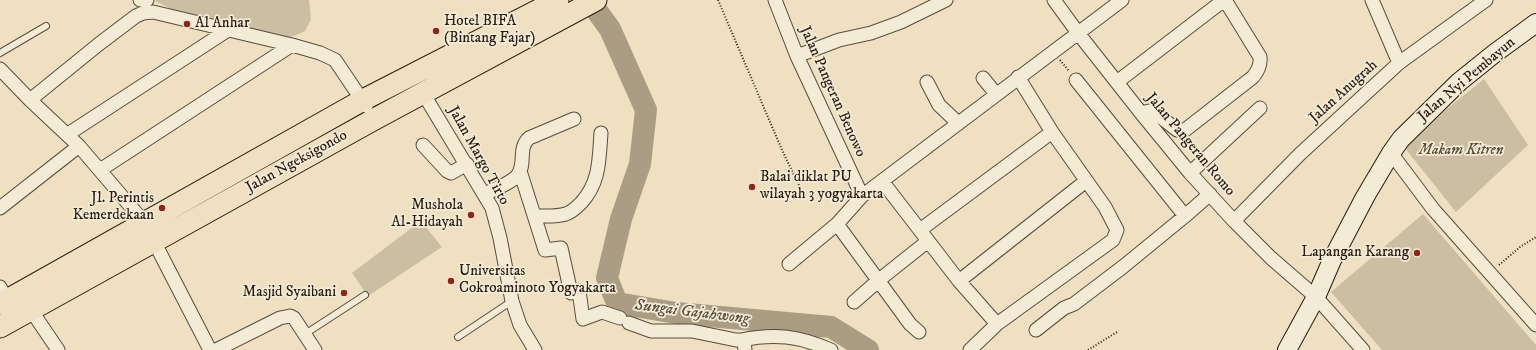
<!DOCTYPE html>
<html>
<head>
<meta charset="utf-8">
<style>
  body { margin:0 }
  canvas { display:block; background:#eee0c0 }
</style>
</head>
<body>
<canvas width="1536" height="350"></canvas>
<script>
const g = document.querySelector('canvas').getContext('2d');
g.lineJoin = 'round';
function paint(path, color) { g.fillStyle = color; g.fill(path, 'evenodd'); }
function trace(path, color, width, dash) { g.strokeStyle = color; g.lineWidth = width; g.lineCap = dash ? 'butt' : 'round'; g.setLineDash(dash || []); g.stroke(path); }
function label(font, color, halo, rows, align = 'center') {
  g.font = font + ' "IM FELL DW Pica",serif'; g.lineWidth = 3.5; g.setLineDash([]); g.textBaseline = 'middle'; g.strokeStyle = halo; g.fillStyle = color; for (const [text, x, y, turn = 0] of rows) {
    g.save(); g.translate(x, y); g.rotate((+turn || 0) * Math.PI / 180); g.textAlign = isNaN(turn) ? turn : align; if (halo) g.strokeText(text, 0, 0); g.fillText(text, 0, 0); g.restore();
  }
}
paint(new Path2D(`
  M156 0H309L311 19 305 31 280 42 190 18 155 1Z
  M1484 79 1528 145 1456 212 1404 147 1418 132Z
  M1423 214 1536 345V350H1382L1331 292Z
  M421 221 442 247 368 296 352 273Z`), '#ccbea2');
trace(new Path2D(`
  M589 0 610 29 646 110 640 164 621 219 607 278 617 303 676 313 831 327 868 350`), '#aa9d84', 22);
const lane = new Path2D(`
  M0 53 46 26
  M305 334 365 295
  M458 337 512 301`);
const street = new Path2D(`
  M140 0H147
  M775 0 797 56 862 196
  M1054 0 1078 33 1141 113 1190 173 1234 221 1271 258 1316 297 1363 350
  M1372 0 1399 63
  M797 56 839 40 871 33 901 22 946 0
  M0 69 30 100 79 146 144 222 210 350
  M983 78 996 94
  M1076 80 1185 216
  M927 82 939 105 958 123
  M1117 82 1224 0
  M423 93 492 208 500 238 512 301 520 325 535 350
  M30 100 99 44 136 16 143 13 153 12 292 45 320 53 335 60 366 106
  M1141 113 1149 111 1158 115 1177 130H1185L1253 77C1258 71 1261 65 1260 57L1225 0
  M68 134 228 30
  M423 145 447 171 451 173 467 164
  M1391 153 1433 209 1536 325
  M100 170 292 45
  M520 171 545 250 561 248 571 293 579 291 583 319 602 312 620 318
  M1190 173 1260 108
  M882 181 959 281 997 324
  M485 194C494 189 510 184 517 176 527 164 517 149 529 138L574 119
  M0 208 79 146
  M535 216C545 216 556 217 566 214 572 212 577 207 581 203 600 182 599 160 601 133
  M1234 221 1300 154 1399 63 1486 0
  M837 224 910 324 919 332
  M920 230 1052 132
  M789 264 837 224 862 196 1122 0
  M959 281 1086 181
  M0 287 7 300
  M854 302 879 280 928 241
  M31 310 58 350
  M629 323 651 331H692L736 340H741L744 342 745 350
  M1036 330 1064 308 1074 304 1124 266 1185 216 1210 194
  M741 340C775 333 799 336 831 350
  M216 350 280 318 290 316 294 318 315 350
  M970 350 997 324 1113 240 1117 230 1105 207 1052 132 1018 77`);
const secondary = new Path2D(`
  M1287 350 1316 297 1332 260 1365 197 1391 153 1401 139 1459 82 1495 53 1536 23`);
const primary = new Path2D(`
  M0 304 363 100 558 0
  M0 327 373 120 596 0`);
trace(lane, '#594c3d', 8);
trace(street, '#594c3d', 15);
trace(secondary, '#271a11', 20);
trace(primary, '#271a11', 23);
trace(new Path2D(`
  M718 0 782 150 805 198
  M1060 60 1069 71
  M1499 265 1520 247 1536 237
  M1088 350 1117 332`), '#271a11', 2, [1, 2]);
trace(lane, '#f4ebd6', 6);
trace(street, '#f4ebd6', 13);
trace(secondary, '#f4ebd6', 18);
trace(primary, '#eee0c0', 21);
for (const [x, y, r, color] of [
  [187,24,4,"#8f2418"],
  [436,31,4,"#8f2418"],
  [752,187,4,"#8f2418"],
  [162,208,4,"#8f2418"],
  [471,215,4,"#8f2418"],
  [1417,253,4,"#8f2418"],
  [451,281,4,"#8f2418"],
  [344,293,4,"#8f2418"]
]) { const dot = new Path2D(); dot.arc(x, y, r, 0, 2 * Math.PI); g.fillStyle = color; g.fill(dot); trace(dot, '#f4ebd6', 1.5); }
label('15px', '#271a11', '#f4ebd6', [
  ["Hotel BIFA",444,22],
  ["(Bintang Fajar)",444,39],
  ["Al Anhar",195,24],
  ["Balai diklat PU",760,178],
  ["wilayah 3 yogyakarta",760,195],
  ["Jl. Perintis",154,199,"right"],
  ["Kemerdekaan",154,216,"right"],
  ["Mushola",463,206,"right"],
  ["Al-Hidayah",463,223,"right"],
  ["Lapangan Karang",1409,253,"right"],
  ["Universitas",459,272],
  ["Cokroaminoto Yogyakarta",459,289],
  ["Masjid Syaibani",336,293,"right"]
], 'left');
label('15px', '#271a11', '#f4ebd6', [
  ["Jalan Nyi Pembayun",1467,80,-40],
  ["Jalan Pangeran Benowo",832,92,66],
  ["Jalan Anugrah",1344,92,-42],
  ["Jalan Pangeran Romo",1190,145,50],
  ["Jalan Margo Tirto",478,156,61],
  ["Jalan Ngeksigondo",297,162,-29]
]);
label('italic 15px', '#594b3c', '#f4ebd6', [
  ["Makam Kitren",1461,151]
]);
label('italic 16px', '#5b4e3f', '#f4ebd6', [
  ["Sungai Gajahwong",692,313,7]
]);
</script>
</body>
</html>
